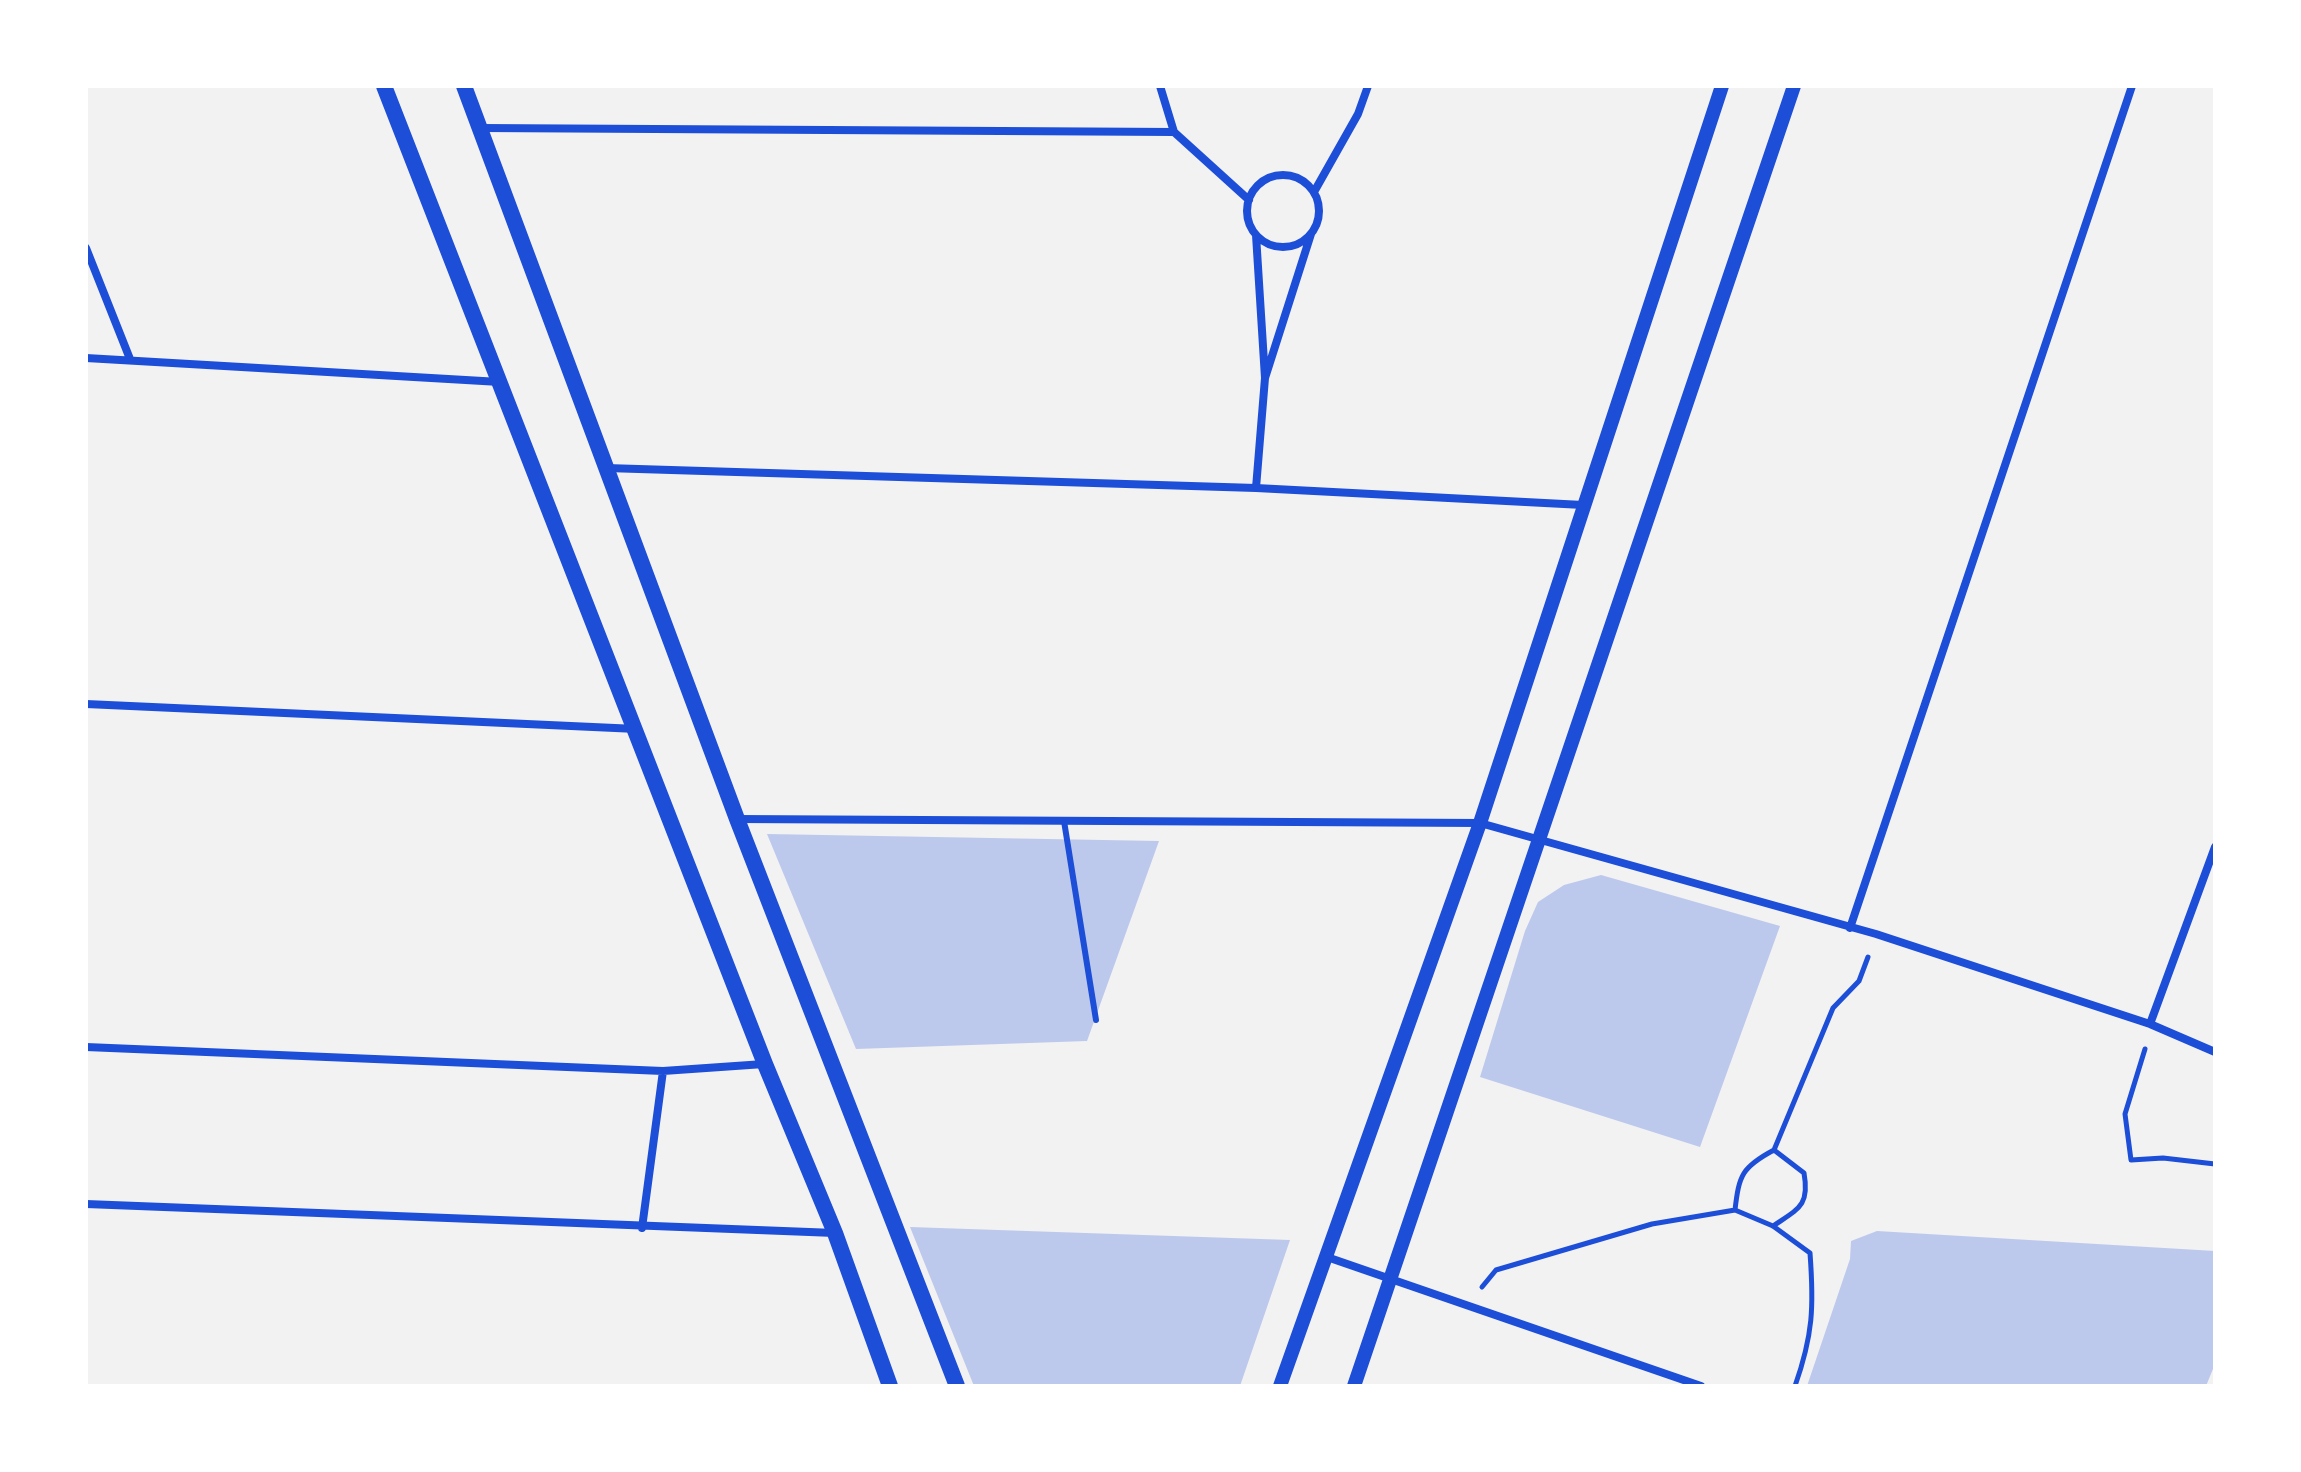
<!DOCTYPE html>
<html>
<head>
<meta charset="utf-8">
<style>
  body { margin:0 }
  #map { position:relative; width:2301px; height:1472px; overflow:hidden; background:#f2f2f2; font-family:Literata,serif }
  canvas { display:block }
  .frame { position:absolute; inset:0; border:88px solid #fff; pointer-events:none }
</style>
</head>
<body>
<div id="map">
<canvas width="2301" height="1472"></canvas>
<div class="frame"></div>
</div>
<script>
const g = document.querySelector('canvas').getContext('2d');
g.lineJoin = 'round';
function paint(path, color) { g.fillStyle = color; g.fill(path, 'evenodd'); }
function trace(path, color, width, dash) { g.strokeStyle = color; g.lineWidth = width; g.lineCap = dash ? 'butt' : 'round'; g.setLineDash(dash || []); g.stroke(path); }
paint(new Path2D(`
  M767 834 1159 841 1087 1041 856 1049Z
  M1601 875 1780 926 1700 1147 1480 1077 1525 931 1538 902 1564 885Z
  M910 1227 1290 1240 1240 1386H974Z
  M1877 1231 2215 1251V1364L2206 1386H1807L1850 1259 1851 1241Z`), '#bdc9ec');
trace(new Path2D(`
  M2145 1049 2125 1114 2131 1160 2163 1158 2215 1164
  M1735 1210C1739 1175 1742 1167 1774 1150L1833 1008 1859 981 1868 957
  M1773 1226C1798 1209 1810 1206 1804 1173L1774 1150
  M1482 1287 1496 1270 1652 1224 1735 1210 1773 1226 1810 1253C1814 1307 1813 1335 1795 1386`), '#1d4ed8', 5);
trace(new Path2D(`
  M1064 821 1096 1020`), '#1d4ed8', 6);
trace(new Path2D(`
  M1160 86 1174 132 1249 200
  M481 128 1174 132
  M1247 211a36 36 0 1 1 72 0a36 36 0 1 1-72 0Z
  M1314 192 1358 114 1368 86
  M1256 235 1265 378 1311 234
  M86 248 130 359
  M86 358 500 382
  M606 468 1256 488 1583 505
  M1256 488 1265 378
  M86 704 637 729
  M737 819 1480 823 1876 934 2150 1024 2215 1052
  M1850 928 2132 86
  M2150 1024 2215 847
  M86 1047 663 1071 764 1064
  M86 1204 835 1233
  M642 1228 663 1071
  M1324 1256 1701 1386`), '#1d4ed8', 8);
trace(new Path2D(`
  M1280 1386 1480 823 1722 86
  M1354 1386 1794 86`), '#1d4ed8', 14);
trace(new Path2D(`
  M384 86 765 1064 835 1233 890 1386
  M464 86 737 819 957 1386`), '#1d4ed8', 16);
</script>
</body>
</html>
